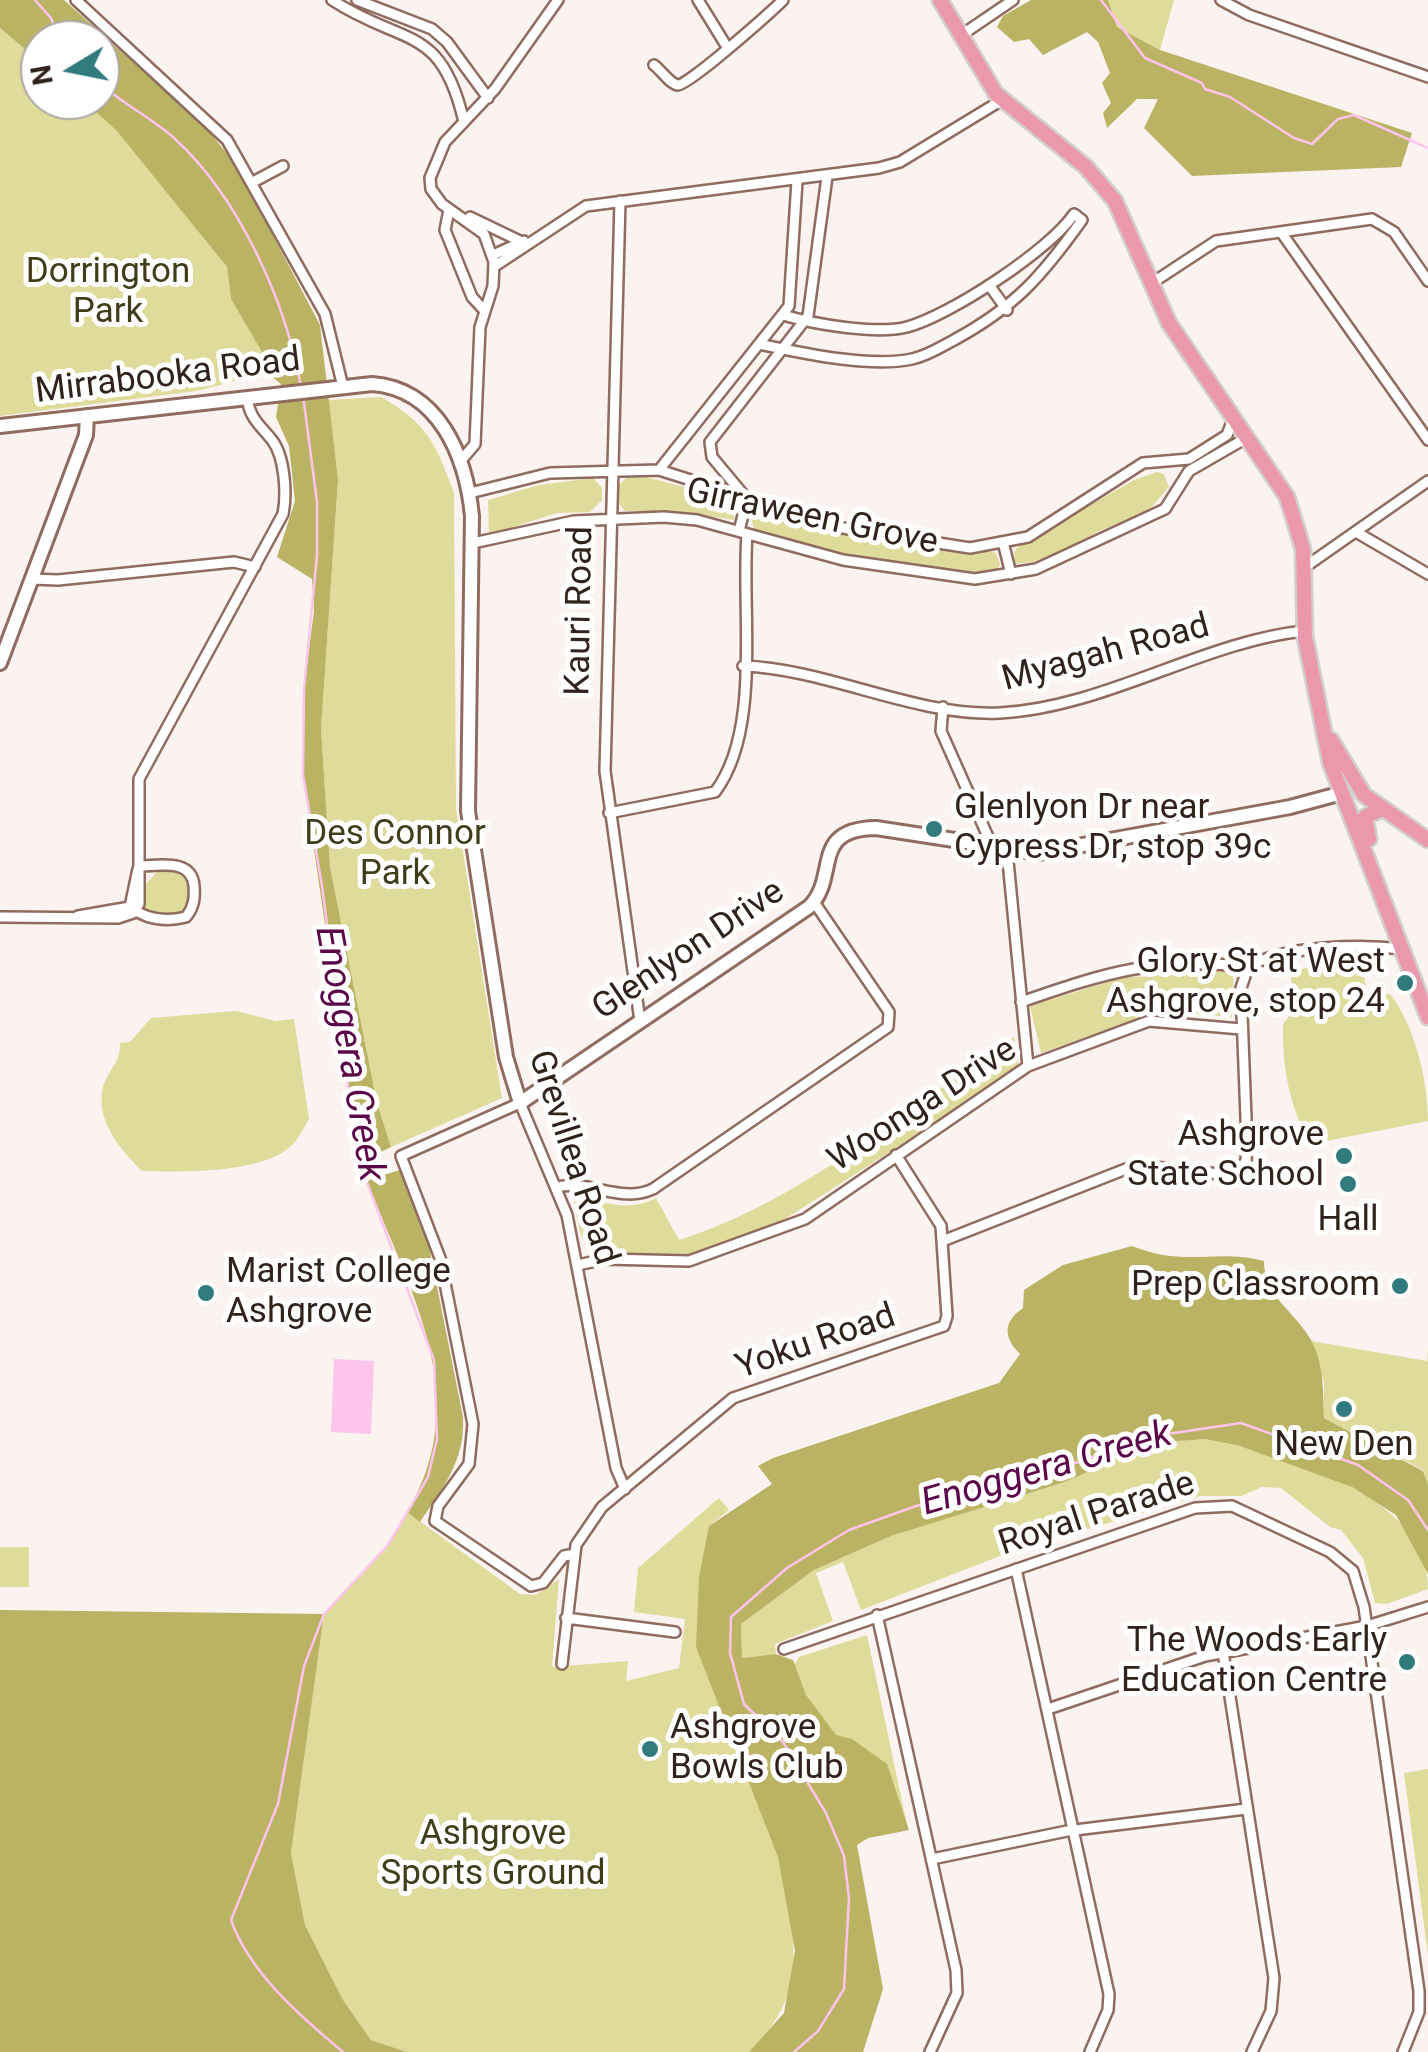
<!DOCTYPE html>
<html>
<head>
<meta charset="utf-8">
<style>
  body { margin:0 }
  #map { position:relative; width:1428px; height:2052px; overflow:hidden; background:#fbf3f0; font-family:Roboto,sans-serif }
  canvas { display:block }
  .north { position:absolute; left:20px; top:20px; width:100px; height:100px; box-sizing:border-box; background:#fff; border:2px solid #ada7a5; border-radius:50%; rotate:260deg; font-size:28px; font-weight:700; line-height:40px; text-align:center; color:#31221d }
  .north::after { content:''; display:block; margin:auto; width:35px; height:45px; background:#317a7e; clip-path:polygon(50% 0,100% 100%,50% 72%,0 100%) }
</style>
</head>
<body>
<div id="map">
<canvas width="1428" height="2052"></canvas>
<div class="north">N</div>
</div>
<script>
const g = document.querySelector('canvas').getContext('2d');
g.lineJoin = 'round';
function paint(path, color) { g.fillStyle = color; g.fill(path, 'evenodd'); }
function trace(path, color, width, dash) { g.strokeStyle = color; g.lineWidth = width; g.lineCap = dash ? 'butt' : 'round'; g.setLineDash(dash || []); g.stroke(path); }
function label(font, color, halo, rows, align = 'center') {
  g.font = font + ' Roboto,sans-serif'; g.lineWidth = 10; g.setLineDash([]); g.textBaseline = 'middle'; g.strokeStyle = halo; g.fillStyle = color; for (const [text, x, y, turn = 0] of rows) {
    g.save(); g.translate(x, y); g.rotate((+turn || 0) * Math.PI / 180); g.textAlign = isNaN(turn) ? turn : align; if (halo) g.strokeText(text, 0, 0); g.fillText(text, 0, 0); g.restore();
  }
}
paint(new Path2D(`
  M1108 0H1174L1160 50 1117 27Z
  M0 28 40 62V100H83L117 130 227 267 231 299 263 354 267 373 196 391 0 416Z
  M381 397C428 424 436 444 454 493L456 808 502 1098 391 1147 377 1103 330 867 321 729 338 480 327 400Z
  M1157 472 1164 474 1169 487 1148 511 1099 531 1048 560 1015 564 1014 552 1020 545 1136 479Z
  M631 473 725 498 734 510V520L675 511H625L616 500 617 487Z
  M593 478 602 488V500L590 512 557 513 489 535 488 500 539 485Z
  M762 508 848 534 988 551 996 553 1000 564 997 570C929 585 822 550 754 531L751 514Z
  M176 870 187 876 188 908 173 915 146 912 143 907 146 884 158 871Z
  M1360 959 1368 996 1390 994C1415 1025 1428 1082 1428 1121L1311 1144C1289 1108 1282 1065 1283 1024L1296 1008 1290 971Z
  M1234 970 1232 1017 1159 1011 1041 1053 1030 1006 1121 978Z
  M236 1011 276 1021 294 1019 309 1119C304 1127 298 1140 291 1146 261 1174 180 1172 142 1171 121 1150 95 1121 103 1087 108 1070 121 1062 120 1043L130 1042 151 1018Z
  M1014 1037 1019 1069 782 1221 682 1257 604 1255C578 1248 579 1225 574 1202L580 1194C605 1205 631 1211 656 1198L679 1240C803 1201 907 1108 1014 1037Z
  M1311 1341 1427 1361 1428 1348V1484L1423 1470 1324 1418V1383Z
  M1205 1439C1280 1453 1428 1493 1428 1589L1387 1604 1375 1603 1363 1558 1341 1530 1330 1527 1281 1488 1262 1487 1241 1496H1200L1013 1551 861 1610 843 1562 816 1573 833 1621 775 1644 776 1654 742 1658 741 1624 814 1570 891 1536 1065 1482 1154 1443Z
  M719 1498 729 1510 709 1526 791 1911C797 1973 795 2007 749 2052H407L371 2040 343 2000 305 1925 291 1853 324 1614 388 1545 407 1512 520 1594 536 1595 559 1579 552 1667 628 1661 626 1681 679 1668 685 1619 634 1612 638 1568Z
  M0 1547H29V1587H0Z
  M867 1635 908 1830 843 1843 772 1701 799 1657Z
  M1428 1769V1956L1404 1773Z`), '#dfdb9b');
paint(new Path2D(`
  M0 0H64L208 130 236 165 320 325 338 480 321 729 330 867 377 1103 391 1147 360 1162 303 775 304 688 314 611 312 579 277 557 295 501 289 446 276 417 281 384 267 373 263 354 231 299 227 267 117 131 83 100H100V40H40V62L0 28Z
  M1031 0H1108L1117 27 1160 50 1412 133 1401 167 1192 176 1144 128 1158 99H1137L1107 128 1103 113 1111 103 1102 83 1110 73 1098 42 1087 32 1043 55 1029 39 1014 42 997 27 1003 16Z
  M400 1170 428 1241 463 1417C465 1461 444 1486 420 1522L407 1512C476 1396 409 1292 367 1180Z
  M1132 1246C1187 1268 1214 1248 1264 1261 1264 1297 1294 1310 1311 1340 1324 1363 1323 1392 1324 1418L1423 1471 1428 1484V1574L1396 1515 1352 1487 1240 1446 1205 1439 1154 1443 1065 1482 891 1536 814 1570 741 1624 742 1658 776 1654 793 1660 806 1695 836 1735 852 1739 887 1764 909 1830 868 1838 857 1845 883 1989 863 2052H749L784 2013 795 1951 778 1857 696 1647 699 1577 709 1526 772 1484 758 1466 773 1458 999 1383 1020 1354C1003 1337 1003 1322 1023 1308L1024 1290 1063 1265Z
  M0 1610 324 1614 291 1853 305 1925 343 2000 371 2040 407 2052H0Z`), '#b9b363');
paint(new Path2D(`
  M334 1359 374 1361 371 1434 331 1432Z`), '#fec5ec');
trace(new Path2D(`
  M35 0 51 18 59 40
  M1101 0 1145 58 1202 83 1205 89 1230 97 1294 138 1312 144 1338 119 1354 115 1428 148
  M100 83C122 104 151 117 174 138 239 197 286 302 301 387
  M303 395 317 502V555L304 688 303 775 322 886 357 1156 434 1360 437 1439 428 1477 388 1545 324 1614 304 1666 278 1804 231 1920C249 1972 301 2017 343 2052
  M794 2052 818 2031 844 1989 849 1898 844 1856 826 1813 783 1742 744 1704 730 1653 731 1617 787 1568 849 1530 916 1506 1025 1480 1154 1436 1241 1423 1358 1465 1408 1500 1428 1530`), '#fec5ec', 2.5);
const street = new Path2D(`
  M76 0 227 140 325 314 343 387
  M332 0C404 47 441 23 464 122
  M357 0 432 29 447 42 488 98
  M698 0 727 47
  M1221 0 1249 15 1428 77
  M960 36 1013 0
  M654 65C660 69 670 84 678 85 688 86 772 11 783 0
  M253 182 283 166
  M620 201 605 771 640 1021
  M449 210 445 230 472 297 484 310
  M470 217 522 242
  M1281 232 1428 440
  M493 255 524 241
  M495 266 586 206 879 168 900 162 1002 100
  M1152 283 1216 241 1372 219 1394 232 1428 281
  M989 285 1007 310
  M783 315C814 324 876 335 907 327 949 316 1050 250 1074 214L1077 216
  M759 344C802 353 869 368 912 359 927 356 941 347 954 340 1015 307 1042 276 1082 220L1078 217
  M459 463 475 444 480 327 493 286 494 262 484 234 442 204 431 189 430 178 445 142 495 89 558 0
  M659 470 789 306 797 181
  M470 493 550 473 659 470 843 528 970 548 1028 537 1143 463 1189 459 1227 435 1234 417
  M739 531 747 499 712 457 710 442 808 316 827 177
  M1356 532 1428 574
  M1003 542 1011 574
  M473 543 574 521 664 517 697 520 843 560 975 579 1036 569 1165 509 1189 471 1248 437
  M1305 567 1428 481
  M32 579 58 580 234 562 255 567
  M743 666C828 669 916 717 1000 713 1103 708 1205 641 1304 631
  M943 707 941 731 993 848
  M609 813 715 792C762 730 741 611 747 534
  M1007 851 1028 1066
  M130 907C147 920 166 922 186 917 194 907 195 898 194 886 192 858 159 866 139 866
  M78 916 130 907 138 869
  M0 917 118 918 133 913 139 904V779L283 514C287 494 285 457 272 440 260 425 250 419 247 398
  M1021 1002C1105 973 1156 956 1248 967
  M557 1187C588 1179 621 1204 653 1189L888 1027 889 1012 814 902
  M945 1240 1136 1165 1219 1174 1240 1169 1246 1161 1247 1144 1241 988 1248 967C1284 945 1362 944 1403 949
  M578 1265 605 1259 689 1261 805 1219 1028 1066 1149 1021 1241 1029
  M575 1554 564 1556 543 1583 531 1586 435 1521 438 1506 469 1464 473 1424 440 1258 401 1156 520 1103 567 1215 616 1468 625 1489
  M1016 1569 1109 1994 1108 2010 1090 2052
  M877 1615 956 1970 957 1993 930 2052
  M566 1618 675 1632
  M784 1649 1195 1508 1232 1506 1330 1552 1353 1571 1364 1607 1419 1991V2012L1403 2052
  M1223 1652 1274 1978 1271 2011 1252 2052
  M562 1664 576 1545 602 1507 733 1398 944 1326 947 1316 941 1226 896 1155
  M1048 1709 1205 1656 1367 1626 1428 1607
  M932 1859 1067 1831 1246 1809`);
const secondary = new Path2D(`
  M0 426 372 384C439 389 466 456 472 516L468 811 506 1057 520 1103 809 907C840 877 809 829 876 828L1039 853 1290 807 1342 793
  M0 663 86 435 87 416`);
const primary = new Path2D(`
  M940 0 996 94 1086 167 1115 201 1169 323 1287 497 1303 549 1305 637 1330 762 1428 1017
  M1331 740 1364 795 1428 840
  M1369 839 1365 817 1382 809`);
trace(street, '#8f6c5f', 14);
trace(secondary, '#8f6c5f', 18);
trace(primary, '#d2cecd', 19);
trace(street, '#fff', 9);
trace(secondary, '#fff', 12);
trace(primary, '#eb98aa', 14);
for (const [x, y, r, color] of [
  [934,829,10,"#317a7e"],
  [1405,983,10,"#317a7e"],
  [1344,1156,10,"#317a7e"],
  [1348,1184,10,"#317a7e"],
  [1400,1286,10,"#317a7e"],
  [206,1293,10,"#317a7e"],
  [1344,1409,10,"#317a7e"],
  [1407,1662,10,"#317a7e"],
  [650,1749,10,"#317a7e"]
]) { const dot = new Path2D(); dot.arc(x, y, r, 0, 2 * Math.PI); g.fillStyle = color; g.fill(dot); trace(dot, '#fff', 4); }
label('35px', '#3f3d1a', '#fff', [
  ["Dorrington",108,273],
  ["Park",108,313],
  ["Des Connor",395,835],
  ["Park",395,875],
  ["Ashgrove",493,1835],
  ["Sports Ground",493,1875]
]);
label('35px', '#31221d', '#fff', [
  ["Mirrabooka Road",168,377,-7],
  ["Girraween Grove",812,518,12],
  ["Kauri Road",581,611,-89],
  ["Myagah Road",1106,654,-15],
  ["Glenlyon Drive",689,951,-34],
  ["Woonga Drive",923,1106,-33],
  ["Grevillea Road",572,1158,72],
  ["Yoku Road",816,1343,-19],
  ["Royal Parade",1097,1515,-18]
]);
label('35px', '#31221d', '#fff', [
  ["Glenlyon Dr near",954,809,"left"],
  ["Cypress Dr, stop 39c",954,849,"left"],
  ["Glory St at West",1385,963],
  ["Ashgrove, stop 24",1385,1003],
  ["Ashgrove",1324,1136],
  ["State School",1324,1176],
  ["Hall",1348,1221,"center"],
  ["Marist College",226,1273,"left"],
  ["Ashgrove",226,1313,"left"],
  ["Prep Classroom",1380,1286],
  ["New Den",1344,1446,"center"],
  ["The Woods Early",1387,1642],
  ["Education Centre",1387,1682],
  ["Ashgrove",670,1729,"left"],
  ["Bowls Club",670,1769,"left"]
], 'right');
label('italic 38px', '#5a0649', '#fff', [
  ["Enoggera Creek",348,1054,80],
  ["Enoggera Creek",1047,1470,-16]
]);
</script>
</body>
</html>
